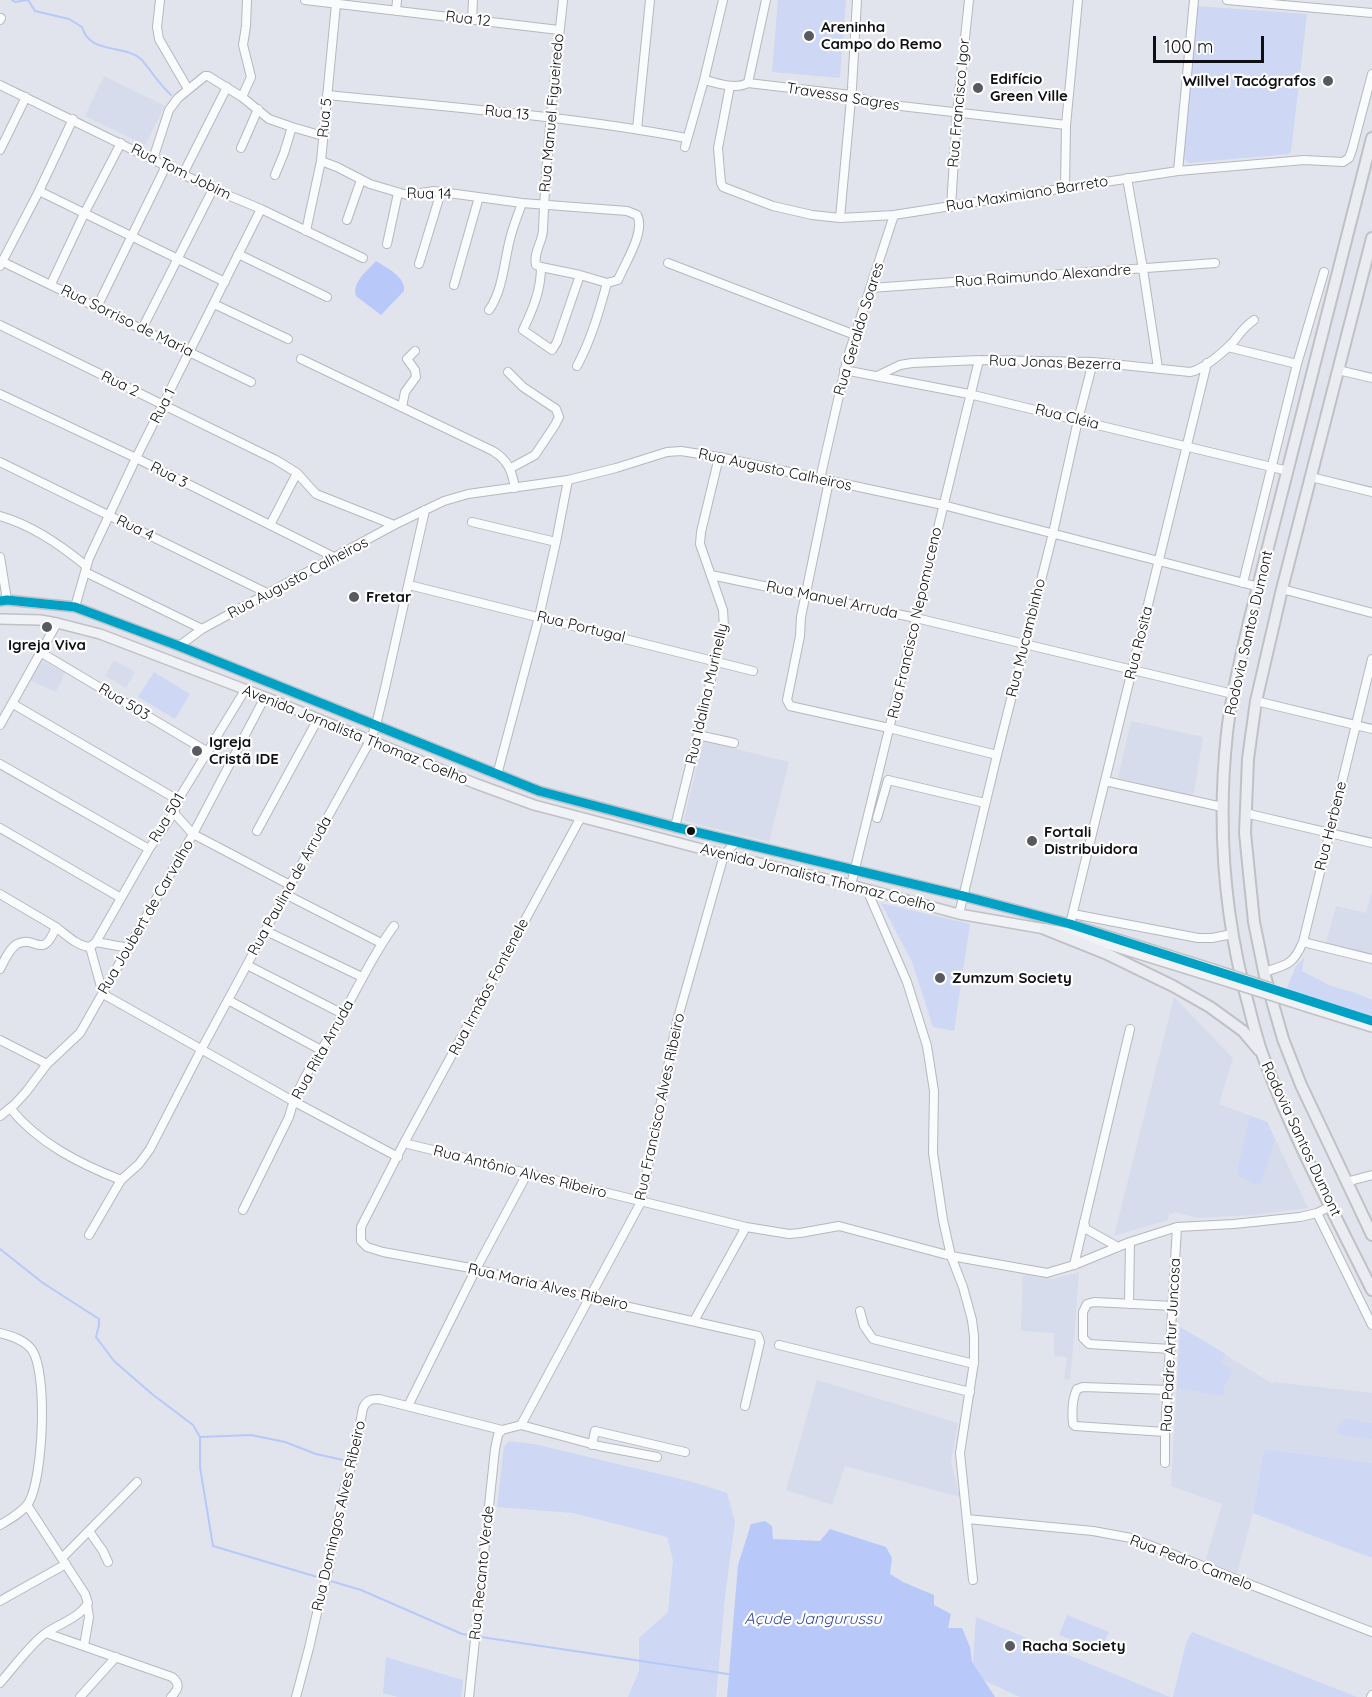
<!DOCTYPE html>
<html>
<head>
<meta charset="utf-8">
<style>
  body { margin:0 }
  #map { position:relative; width:1372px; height:1697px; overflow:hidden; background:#e1e4ec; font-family:Quicksand,sans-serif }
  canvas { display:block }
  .scale { position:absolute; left:1153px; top:36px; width:111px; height:27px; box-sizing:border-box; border:3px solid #0e1015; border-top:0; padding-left:8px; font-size:18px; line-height:21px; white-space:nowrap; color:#0e1015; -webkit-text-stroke:4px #fff; paint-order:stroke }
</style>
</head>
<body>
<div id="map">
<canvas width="1372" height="1697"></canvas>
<div class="scale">100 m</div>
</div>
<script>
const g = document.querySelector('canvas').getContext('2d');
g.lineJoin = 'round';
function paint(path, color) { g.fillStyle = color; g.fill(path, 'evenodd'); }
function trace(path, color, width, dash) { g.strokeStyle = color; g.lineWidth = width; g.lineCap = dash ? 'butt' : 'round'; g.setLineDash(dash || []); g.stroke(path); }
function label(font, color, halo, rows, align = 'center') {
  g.font = font + ' Quicksand,sans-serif'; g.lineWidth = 4.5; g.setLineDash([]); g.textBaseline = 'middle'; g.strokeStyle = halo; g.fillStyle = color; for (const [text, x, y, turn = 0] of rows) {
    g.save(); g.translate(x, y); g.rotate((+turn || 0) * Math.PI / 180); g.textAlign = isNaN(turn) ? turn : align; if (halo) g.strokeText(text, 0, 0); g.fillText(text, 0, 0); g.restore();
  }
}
paint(new Path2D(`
  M104 76 165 106 145 145 85 116Z
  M41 660 65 673 56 692 30 680Z
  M114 660 135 672 126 688 105 676Z
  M1131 721 1203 737 1193 797 1118 778Z
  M703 741 789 762 769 842 685 821 684 819Z
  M1372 891V955L1326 943 1336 906 1366 913Z
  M1174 997 1233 1058 1219 1104 1267 1122 1308 1208 1253 1215 1198 1218 1174 1212 1173 1214 1169 1213 1168 1220 1114 1236Z
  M1079 1272 1074 1339 1070 1380 1064 1379 1067 1357 1054 1356V1333L1021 1331 1023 1274 1053 1279Z
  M1180 1327 1273 1384V1382L1372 1393V1463L1264 1449 1253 1513 1237 1573 1205 1562 1222 1504 1171 1486Z
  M817 1380 958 1423 951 1462 960 1497 845 1466 832 1505 786 1490Z`), '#d7dcec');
paint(new Path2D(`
  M778 0H846L840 78 772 72Z
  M1197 6 1307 14 1291 152 1289 154 1189 163 1183 158Z
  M154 672 190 694 175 719 138 697Z
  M881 903 970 924 954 1031 933 1027 912 962Z
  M1304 958 1302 971 1331 986 1356 993 1372 1000V1018L1286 990 1296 966Z
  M1250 1116 1267 1122 1275 1139 1261 1183 1255 1184 1240 1177 1237 1171Z
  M1180 1327 1226 1354 1221 1363 1230 1368 1232 1372 1224 1387 1223 1396 1177 1388Z
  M1346 1419 1356 1420 1363 1423H1372V1439L1337 1434 1338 1427Z
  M509 1441 534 1444 693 1482 727 1493 735 1521 725 1597 716 1697H628L639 1671V1638L668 1612 673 1560 667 1537 573 1513 497 1507 504 1447Z
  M1264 1449 1372 1463V1558L1253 1513Z
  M1067 1615 1109 1632 1101 1651 1059 1635Z
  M976 1617 1170 1697H1020L972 1675Z
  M1192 1632 1357 1697H1173L1186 1643Z
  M386 1657 463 1680 461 1697H398L383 1693Z`), '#ced8f5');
paint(new Path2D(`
  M376 261C387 268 406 277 404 291L381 315 356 296C352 282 367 271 376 261Z
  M765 1521 772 1526 773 1539 820 1541 830 1529 886 1547 892 1558 890 1574 903 1582 934 1595V1605L951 1614 948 1628H962L970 1647 972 1662 995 1697H727L738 1565 751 1524Z`), '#b8c9f9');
trace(new Path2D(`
  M12 0 15 2 27 0
  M28 0 35 11 69 19 82 27C90 55 124 44 141 59 144 62 147 67 150 70 156 79 163 87 171 95
  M0 1249 43 1283 99 1319V1325L96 1337 114 1361 152 1394 193 1425 200 1437V1467L213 1546 361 1590 462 1634 469 1635
  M200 1437 251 1435 285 1442 316 1454 343 1460
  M481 1637 728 1674`), '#b8c9f9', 2);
const minor = new Path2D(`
  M160 0 157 27 159 39 188 89
  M305 0 559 30
  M563 0C555 76 546 152 543 229 543 242 533 252 536 265L541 267C541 290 533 309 523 330L552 350 557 342 580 275
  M1227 0 1372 13
  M396 11 397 0
  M0 20 1 18
  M472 20 473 0
  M704 80C718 83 735 90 748 83L851 95 872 102 892 105 1066 125
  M748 83 766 0
  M0 85 213 189 261 209 363 258
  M730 86 718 148 721 183 723 187 773 206 812 215 840 218 894 215 1065 188 1178 171 1304 160 1343 162 1349 158 1352 150 1372 74
  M327 95C447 107 568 116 686 138
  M242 97 251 77 243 45 246 26 247 0
  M637 129 650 0
  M685 147 704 80 723 0
  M241 148 258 109
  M0 150 26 97
  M153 159 169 110 178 98 205 76H208L242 97 269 119 292 127 323 136
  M321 161 337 167 370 184 407 195 434 191 522 203 627 211 637 215C646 231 625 263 618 280L607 283C599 312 591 340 577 366
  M1178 171 1194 0
  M183 174 227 87
  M275 175 284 153 292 127
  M1127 178 1143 269 1158 368
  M1065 188 1066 125 1078 0
  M39 191 225 282
  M951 207 957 113 969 0
  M840 218 852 88 857 0
  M347 220 361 180
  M306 231 321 161 336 4
  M387 244 398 193
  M238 254 327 297
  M3 262 251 382
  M668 263 855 335
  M419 264 441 192
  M0 266 39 191 73 119
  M541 267 580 275 607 283
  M51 284 84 214 121 143
  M454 285 479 197
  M871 288 1215 263
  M214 304 288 339
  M97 307 166 166
  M489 310C503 290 504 262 510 239 513 226 518 215 522 203
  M0 325 276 460 297 473 316 494 394 525
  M142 329 213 189
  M1228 347 1297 364
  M301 359 493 451C508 460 512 471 515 488
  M844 370 969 394 1288 471
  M1338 370 1372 378
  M508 372 523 387 556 409 559 417 555 425 535 455 511 468
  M877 376 900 365 912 363 979 360 1093 362 1190 372C1203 370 1225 351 1234 341 1241 332 1244 327 1254 320
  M0 394 136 458 336 558
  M402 407 405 392 416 377 415 370 407 359 415 351
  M0 462 269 594
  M1311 477 1372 492
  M820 479 848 356 894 215
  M829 481 801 617 800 636 787 700 790 706 889 728 997 755
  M0 516C32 525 61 545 86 566
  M472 522 556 542
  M270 525 297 473
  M0 557 7 600
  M85 572 202 629
  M711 575 916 618 1233 694
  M1243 583 1297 364 1324 272
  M409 585 753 671
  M1282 589 1372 613
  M75 607 89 558 136 458 261 209
  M179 646 202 629 394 525 444 501 468 494 568 480 616 468 667 452 681 451 719 457 943 505 1259 587
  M40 652 208 752
  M1256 701 1372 729
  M13 704 178 800
  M0 725 57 623
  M698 735 734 743
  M0 764 149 849
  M497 775 539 617 556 542 568 480
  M1105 781 1222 807
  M174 813 193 834 290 885
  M1245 813 1372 843
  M581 817 404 1143 361 1227V1241L367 1247 383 1252 476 1269 589 1298 754 1335 758 1336 760 1342 745 1406
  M877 818 888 780 985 803
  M675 827 724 627 723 610 700 544 701 532 719 457
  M0 828 121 898
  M257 831 318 719
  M851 885 979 360
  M867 890 907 982 927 1046 934 1091 933 1153 943 1220 951 1256 963 1287 972 1320 974 1336V1362L960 1453 973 1580
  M0 894C18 905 36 915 54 926 65 933 76 946 90 947
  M285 894 381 943
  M959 914 998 751 1053 533 1078 420 1093 362
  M1073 914 1198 938H1212L1232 934
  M1070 924 1207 363
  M266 931 362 977
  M96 942 129 948
  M1303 942 1372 959
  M90 947 103 994 293 1101 398 1157
  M90 947 96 942 149 849 174 813 178 800 245 690
  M247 965 343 1014
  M0 969C4 961 9 949 17 944 36 934 42 962 56 927
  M1264 972C1287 965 1293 965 1303 942L1372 659
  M228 1000 321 1050
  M0 1040 47 1064
  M10 1108C38 1143 80 1164 121 1180
  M0 1116 14 1105 26 1092 47 1064 80 1033 193 834 265 697
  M404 1143 746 1227 789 1234 800 1233 839 1226 951 1256 1047 1273 1074 1265 1130 1242 1177 1227 1234 1224 1300 1217 1317 1213 1331 1206
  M1346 1182 1372 1175
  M243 1210 289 1117C298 1080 324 1048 343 1014 360 984 373 954 394 926
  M1317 1213 1372 1325
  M1084 1222 1086 1229 1118 1247
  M89 1235 121 1180 139 1164 150 1149 201 1050 290 885 370 741 376 725 385 688 425 510
  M1074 1265 1130 1029
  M1129 1304 1130 1242
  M860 1311 864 1326 873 1339 974 1364
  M694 1321 746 1227
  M0 1333C12 1336 25 1340 32 1350 48 1373 43 1478 29 1502 23 1512 10 1519 0 1525
  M779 1345 970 1392
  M1171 1349 1089 1344 1083 1338V1312L1087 1304 1094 1302 1173 1306
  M408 1406 476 1269 527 1174
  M521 1425 641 1202 677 1021 724 855 736 842
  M1165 1432 1075 1426 1073 1424C1072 1414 1072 1399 1077 1389L1083 1387 1169 1390
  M592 1445 595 1431 685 1452
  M1165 1463V1432L1177 1227
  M967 1519 1093 1531 1131 1538 1372 1632
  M89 1531 103 1551 108 1562
  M62 1558 137 1482
  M0 1601 66 1564
  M46 1633 172 1677C181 1684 178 1690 171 1697
  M84 1646 89 1617 87 1605
  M0 1683C13 1668 26 1650 42 1636 55 1625 79 1619 88 1603L85 1594 27 1505
  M80 1697 116 1657
  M296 1697 309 1648 319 1604 328 1572 342 1497 353 1460 363 1408C366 1401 370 1399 379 1399L502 1430
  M469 1697 495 1449 498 1435 502 1430 521 1425 599 1446 657 1457
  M1371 1697 1372 1695`);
const major = new Path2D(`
  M0 601 7 600 75 607 179 646 539 791 675 827 963 896 1070 924 1213 969
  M0 619 40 620 57 623 100 634 265 697 474 783 534 805 721 854 851 885 959 914 1074 934 1210 976
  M1314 1009 1372 1027`);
const highway = new Path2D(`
  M1372 138 1249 622C1241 658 1231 695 1227 733 1217 826 1224 918 1249 1007 1253 1023 1257 1040 1263 1056 1293 1137 1334 1213 1372 1290
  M1372 238 1282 589 1256 701 1248 759 1245 833 1254 922 1265 976 1283 1039 1301 1085 1372 1235
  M1045 929 1105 953 1173 986 1210 1007 1243 1031 1259 1050`);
trace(minor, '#b6b8be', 10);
trace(major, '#c0c1c4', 12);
trace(highway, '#c0c1c4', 14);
trace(minor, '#fafbfc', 8);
trace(major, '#f0f2f6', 9);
trace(highway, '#eaecf2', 10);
const majorBridge = new Path2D(`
  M1213 969 1271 988
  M1210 976 1314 1009`);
trace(majorBridge, '#c0c1c4', 12, []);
trace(majorBridge, '#f0f2f6', 9);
trace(new Path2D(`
  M0 601 7 600 75 607 179 646 539 791 675 827 963 896 1070 924 1372 1021`), '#01a1c5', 9);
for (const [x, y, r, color] of [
  [809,36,6,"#585a60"],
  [1328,81,6,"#585a60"],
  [978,88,6,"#585a60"],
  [354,597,6,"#585a60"],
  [47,627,6,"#585a60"],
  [197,751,6,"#585a60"],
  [691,831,5,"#0e1015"],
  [1032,841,6,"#585a60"],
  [940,978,6,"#585a60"],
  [1010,1646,6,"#585a60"]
]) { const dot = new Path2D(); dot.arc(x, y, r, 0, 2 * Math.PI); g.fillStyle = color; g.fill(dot); trace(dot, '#fff', 2); }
label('15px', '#0e1015', '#fff', [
  ["Rua 12",468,19,7],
  ["Travessa Sagres",843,97,9],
  ["Rua Francisco Igor",959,103,-85],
  ["Rua 13",507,113,6],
  ["Rua Manuel Figueiredo",552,113,-85],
  ["Rua 5",325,118,-84],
  ["Rua Tom Jobim",181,172,26],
  ["Rua 14",429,194,1],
  ["Rua Maximiano Barreto",1027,194,-9],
  ["Rua Raimundo Alexandre",1043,276,-4],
  ["Rua Sorriso de Maria",127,321,26],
  ["Rua Geraldo Soares",859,329,-73],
  ["Rua Jonas Bezerra",1055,363,2],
  ["Rua 2",120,384,26],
  ["Rua 1",163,406,-63],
  ["Rua Cléia",1067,417,14],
  ["Rua Augusto Calheiros",775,470,12],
  ["Rua 3",169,475,27],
  ["Rua 4",135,528,26],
  ["Rua Augusto Calheiros",298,578,-28],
  ["Rua Manuel Arruda",832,600,12],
  ["Rua Francisco Nepomuceno",915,623,-77],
  ["Rua Portugal",581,627,14],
  ["Rodovia Santos Dumont",1249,633,-77],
  ["Rua Mucambinho",1026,638,-76],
  ["Rua Rosita",1139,643,-76],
  ["Rua Idalina Murinelly",707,694,-77],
  ["Rua 503",124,702,31],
  ["Avenida Jornalista Thomaz Coelho",355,735,22],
  ["Rua 501",167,818,-59],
  ["Rua Herbene",1331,826,-76],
  ["Avenida Jornalista Thomaz Coelho",818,878,14],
  ["Rua Paulina de Arruda",290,886,-61],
  ["Rua Joubert de Carvalho",146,917,-60],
  ["Rua Irmãos Fontenele",489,987,-62],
  ["Rua Rita Arruda",323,1050,-61],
  ["Rua Francisco Alves Ribeiro",660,1107,-78],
  ["Rodovia Santos Dumont",1301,1139,65],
  ["Rua Antônio Alves Ribeiro",520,1172,14],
  ["Rua Maria Alves Ribeiro",548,1287,13],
  ["Rua Padre Artur Juncosa",1171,1345,-87],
  ["Rua Domingos Alves Ribeiro",339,1516,-77],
  ["Rua Pedro Camelo",1191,1563,21],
  ["Rua Recanto Verde",482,1573,-84]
]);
label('bold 15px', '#0e1015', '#fff', [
  ["Areninha",821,27],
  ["Campo do Remo",821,44],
  ["Edifício",990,79],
  ["Green Ville",990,96],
  ["Willvel Tacógrafos",1316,81,"right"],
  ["Fretar",366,597],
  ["Igreja Viva",47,645,"center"],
  ["Igreja",209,742],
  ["Cristã IDE",209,759],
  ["Fortali",1044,832],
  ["Distribuidora",1044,849],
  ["Zumzum Society",952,978],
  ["Racha Society",1022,1646]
], 'left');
label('italic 16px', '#364ba6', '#fff', [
  ["Açude Jangurussu",813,1619]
]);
</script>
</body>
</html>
